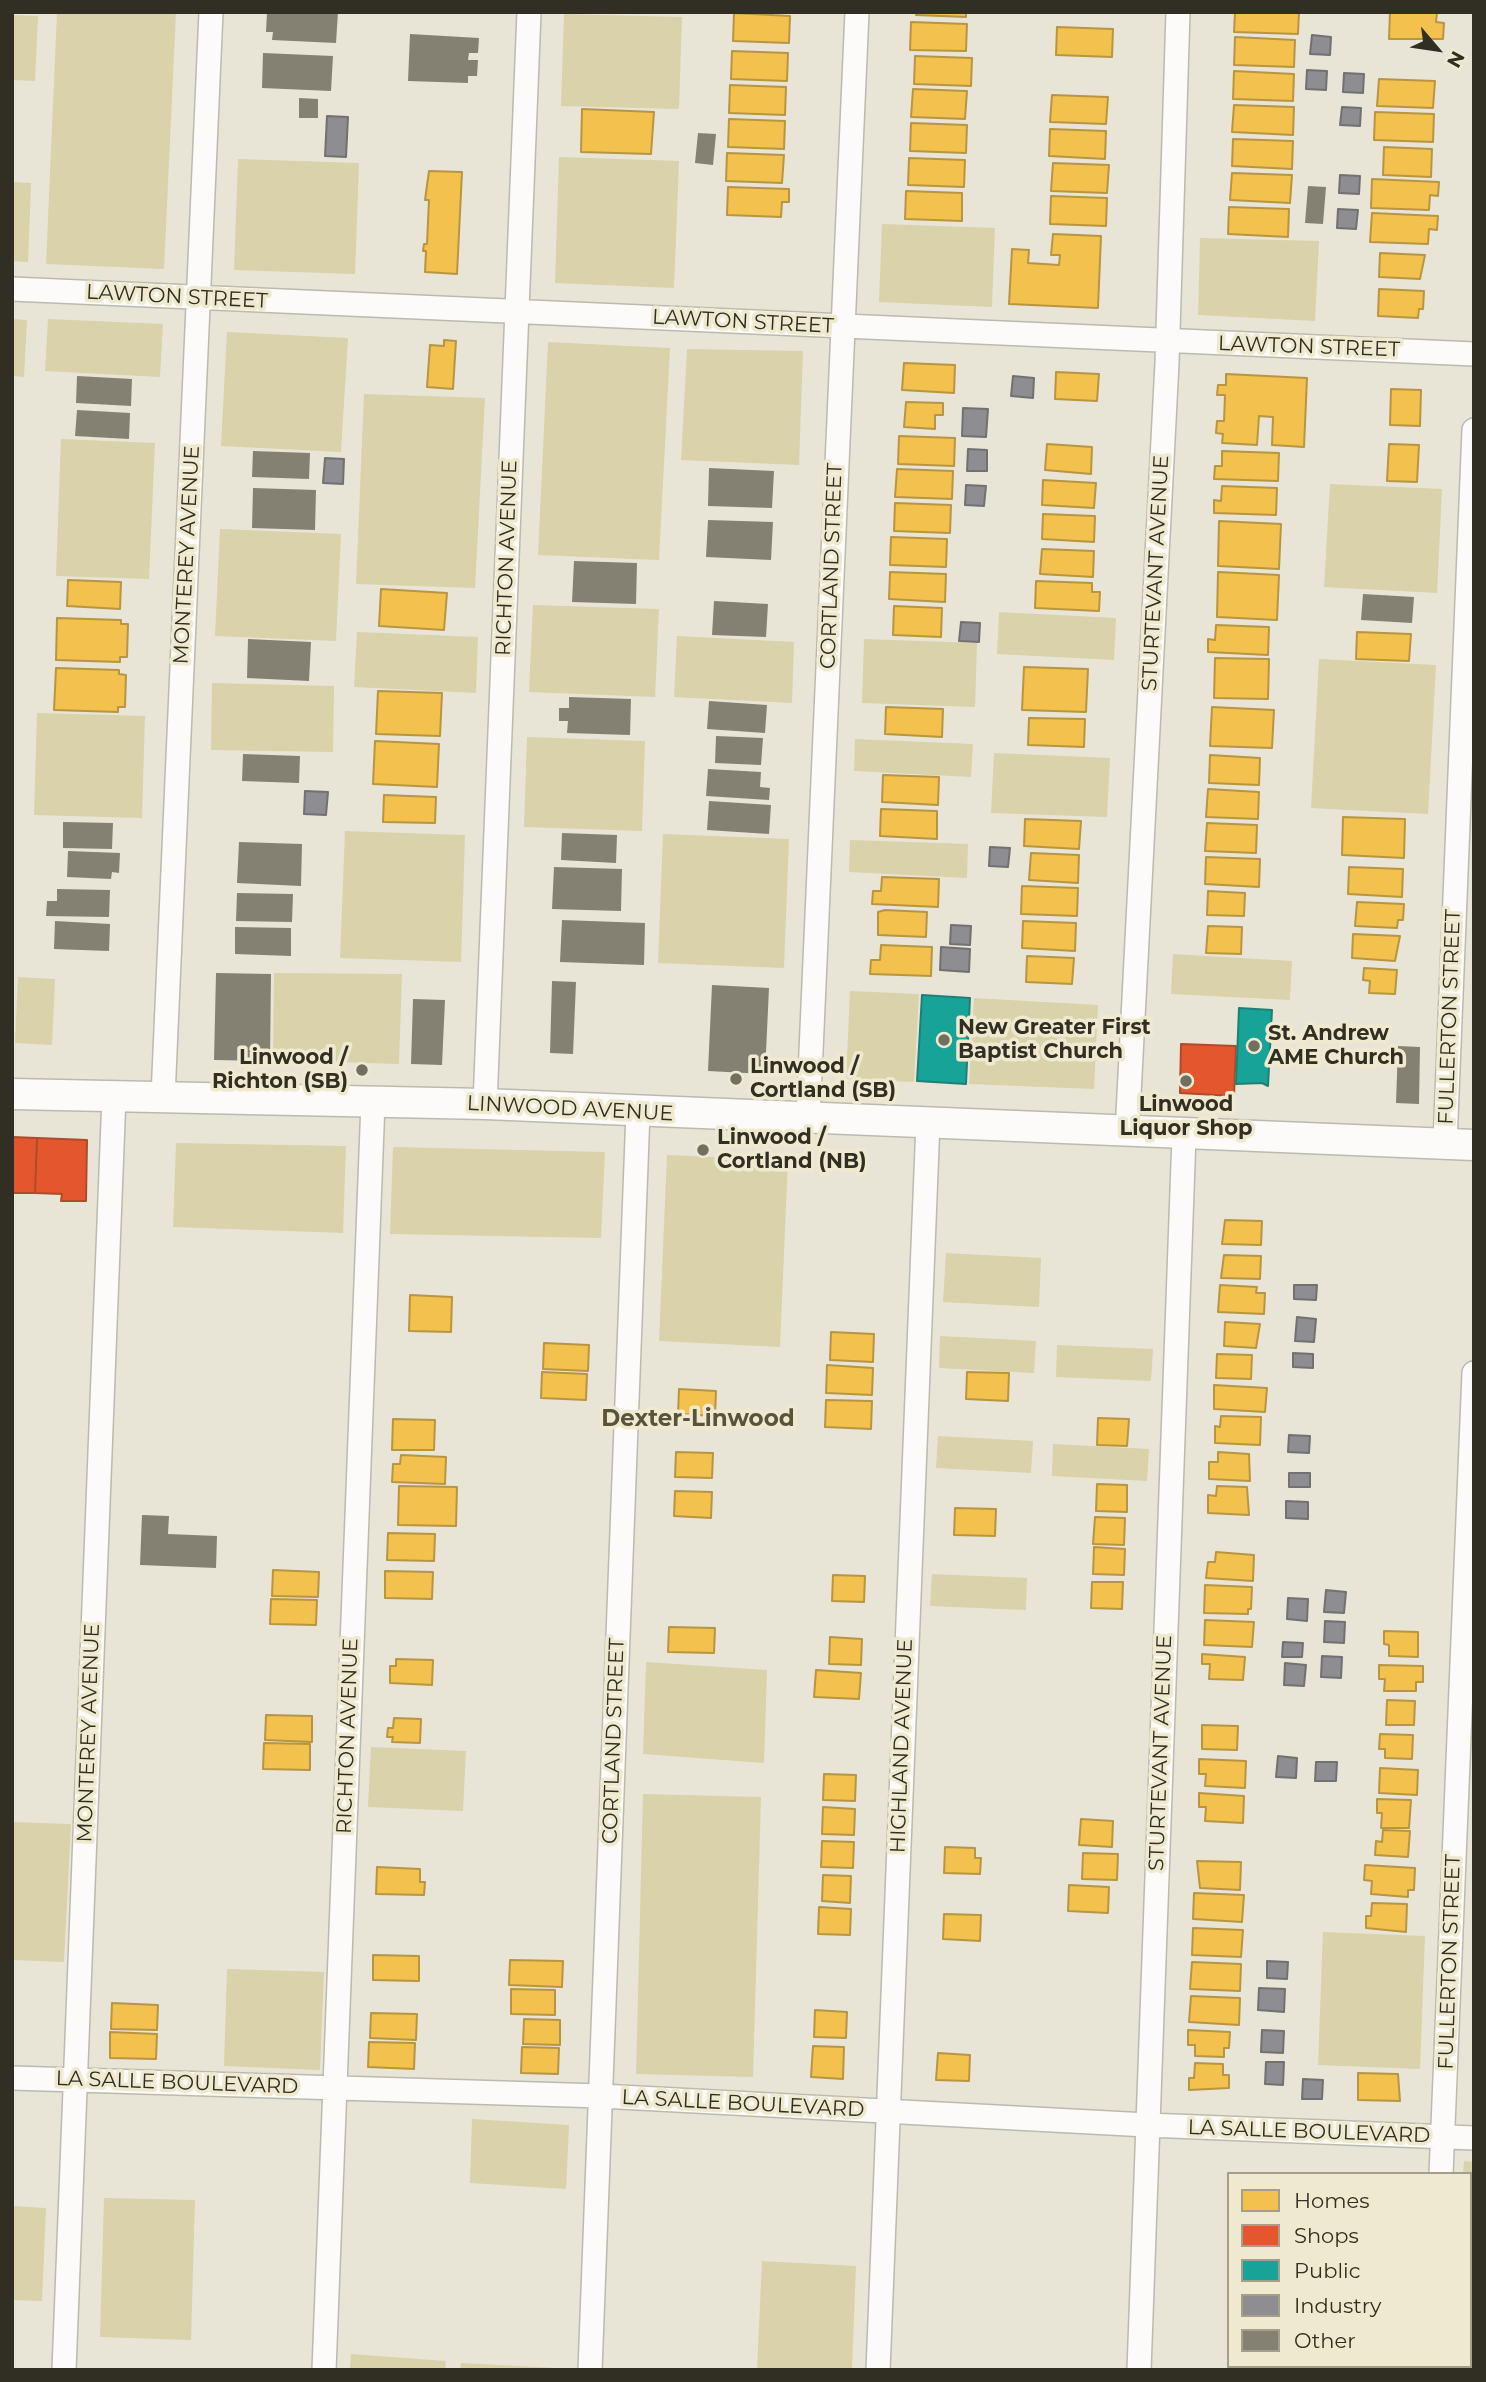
<!DOCTYPE html>
<html>
<head>
<meta charset="utf-8">
<style>
  body { margin:0 }
  #map { position:relative; width:1486px; height:2382px; overflow:hidden; background:#e8e5d6; font-family:Montserrat,sans-serif }
  canvas { display:block }
  .frame { position:absolute; inset:0; border:14px solid #312f24; pointer-events:none }
  .legend { position:absolute; left:1227px; top:2172px; width:245px; height:196px; box-sizing:border-box; background:#efeacf; border:2px solid #a39f8b; margin:0; padding:9px 12px; list-style:none; font-size:21px; color:#312f24 }
  .legend li { display:flex; align-items:center; gap:14px; height:35px }
  .legend b { width:35px; border:2px solid #a39f8b }
  .north { position:absolute; left:1402px; top:14px; width:70px; height:70px; -webkit-text-stroke:5px #efeacf; paint-order:stroke; rotate:119deg; font-size:19px; font-weight:700; line-height:28px; text-align:center; color:#312f24 }
  .north::after { content:''; display:block; margin:auto; width:24px; height:32px; background:#312f24; clip-path:polygon(50% 0,100% 100%,50% 72%,0 100%) }
</style>
</head>
<body>
<div id="map">
<canvas width="1486" height="2382"></canvas>
<div class="frame"></div>
<ul class="legend">
<li><b style="height:19px;background:#f2c14e"></b>Homes</li>
<li><b style="height:19px;background:#e4572e"></b>Shops</li>
<li><b style="height:19px;background:#17a398"></b>Public</li>
<li><b style="height:19px;background:#8d8d92"></b>Industry</li>
<li><b style="height:19px;background:#858172"></b>Other</li>
</ul>
<div class="north">N</div>
</div>
<script>
const g = document.querySelector('canvas').getContext('2d');
g.lineJoin = 'round';
function paint(path, color) { g.fillStyle = color; g.fill(path, 'evenodd'); }
function trace(path, color, width, dash) { g.strokeStyle = color; g.lineWidth = width; g.lineCap = dash ? 'butt' : 'round'; g.setLineDash(dash || []); g.stroke(path); }
function label(font, color, halo, rows, align = 'center') {
  g.font = font + ' Montserrat,sans-serif'; g.lineWidth = 7; g.setLineDash([]); g.textBaseline = 'middle'; g.strokeStyle = halo; g.fillStyle = color; for (const [text, x, y, turn = 0] of rows) {
    g.save(); g.translate(x, y); g.rotate((+turn || 0) * Math.PI / 180); g.textAlign = isNaN(turn) ? turn : align; if (halo) g.strokeText(text, 0, 0); g.fillText(text, 0, 0); g.restore();
  }
}
paint(new Path2D(`
  M57 12H176L164 269 46 264Z
  M564 14 682 17 679 109 561 106Z
  M12 15 38 16 35 81 12 80Z
  M559 157 679 161 674 288 555 283Z
  M238 159 359 163 355 274 234 270Z
  M12 182 31 183 28 262 12 261Z
  M882 224 995 228 992 307 879 302Z
  M1200 238 1319 241 1315 321 1198 315Z
  M12 319 27 320 24 377 12 376Z
  M48 319 163 324 160 377 45 371Z
  M227 332 348 338 341 452 221 446Z
  M548 342 670 348 659 560 538 555Z
  M687 349 803 351 799 465 681 460Z
  M364 394 485 398 475 588 356 584Z
  M61 439 155 443 149 579 56 576Z
  M1330 484 1442 489 1437 593 1324 587Z
  M220 529 341 534 336 641 215 636Z
  M533 605 659 609 655 697 529 692Z
  M999 612 1116 618 1114 660 997 654Z
  M357 632 478 637 476 693 354 687Z
  M677 636 794 642 792 703 674 697Z
  M864 639 977 643 975 707 862 703Z
  M1319 659 1436 665 1428 814 1311 808Z
  M212 683 334 686 333 752 211 750Z
  M37 713 145 716 142 818 34 815Z
  M527 737 645 741 642 831 524 827Z
  M855 739 973 744 971 777 854 771Z
  M994 753 1110 758 1107 817 991 813Z
  M345 831 465 835 461 962 340 958Z
  M663 834 789 839 784 968 658 963Z
  M850 840 968 844 967 878 849 872Z
  M1173 954 1292 961 1290 1000 1171 994Z
  M274 973 402 974 399 1064 273 1060Z
  M18 977 55 979 52 1045 15 1043Z
  M850 991 919 994 914 1082 846 1079Z
  M974 998 1098 1005 1094 1089 969 1084Z
  M176 1143 346 1146 343 1233 173 1227Z
  M393 1147 605 1152 601 1238 390 1234Z
  M667 1155 788 1160 780 1347 659 1341Z
  M946 1253 1041 1258 1039 1307 943 1302Z
  M940 1336 1036 1341 1034 1373 939 1368Z
  M1057 1345 1153 1349 1151 1381 1056 1377Z
  M938 1436 1033 1441 1031 1473 936 1468Z
  M1053 1444 1149 1449 1147 1481 1052 1476Z
  M932 1574 1027 1578 1026 1610 930 1606Z
  M646 1662 767 1670 764 1763 643 1754Z
  M371 1747 466 1751 463 1811 368 1807Z
  M643 1794 761 1797 753 2077 636 2074Z
  M12 1822 71 1824 64 1962 12 1960Z
  M1323 1932 1425 1936 1420 2069 1318 2065Z
  M227 1969 324 1972 320 2070 224 2066Z
  M472 2119 569 2125 566 2189 470 2183Z
  M1464 2161 1474 2162V2267H1470V2174H1463Z
  M104 2198 195 2200 191 2340 100 2337Z
  M12 2206 46 2208 42 2301 12 2300Z
  M762 2261 856 2266 852 2370H757Z
  M351 2354 446 2361 445 2370H350Z
  M461 2363 557 2368V2370H460Z`), '#dad2ab');
const homes = new Path2D(`
  M917 12H966V17L916 15Z
  M1235 12H1299L1298 34 1234 32Z
  M1390 12 1437 13 1436 22 1444 23 1443 39H1389Z
  M734 13 790 16 789 43 733 41Z
  M911 22 967 24 966 51 910 50Z
  M1057 27 1113 29 1112 57 1056 55Z
  M1235 37 1295 40 1294 67 1234 65Z
  M732 51 788 53 787 81 731 79Z
  M915 56 972 58 971 86 914 84Z
  M1234 71 1294 74 1293 101 1233 99Z
  M1379 79 1435 81 1433 108 1377 106Z
  M730 85 786 87 785 115 729 113Z
  M913 89 967 91 965 119 911 117Z
  M1052 95 1108 97 1106 124 1050 122Z
  M1234 105 1294 107 1293 135 1232 132Z
  M582 109 654 112 651 154 581 152Z
  M1375 112 1434 114 1433 142 1374 140Z
  M729 119 785 121 784 149 728 147Z
  M911 123 967 125 966 153 910 151Z
  M1050 129 1106 131 1105 159 1049 156Z
  M1233 139 1293 141 1292 169 1232 166Z
  M1384 147 1432 149 1431 177 1383 175Z
  M727 153 784 155 782 183 726 181Z
  M909 158 965 160 964 187 908 185Z
  M1053 163 1109 165 1107 193 1051 191Z
  M429 171 462 172 457 274 425 272 426 251H423L424 244H427L429 200H425Z
  M1232 173 1292 175 1290 203 1230 200Z
  M1372 179 1439 182 1438 196 1430 195 1429 210 1371 208Z
  M728 187 789 189V202H782L781 217 727 215Z
  M906 191 962 193V221L905 219Z
  M1051 196 1107 198 1106 226 1050 224Z
  M1229 207 1289 209 1288 237 1228 234Z
  M1372 213 1438 216 1437 230 1429 229 1428 244 1370 242Z
  M1053 234 1101 236 1098 308 1009 304 1012 249 1029 250 1028 263 1059 265 1060 255H1051Z
  M1380 253 1425 255 1420 279 1379 277Z
  M1379 289 1424 291 1423 309H1419L1418 318 1378 316Z
  M444 340 456 341 453 389 427 387 430 345 444 346Z
  M904 363 955 365 954 393 902 390Z
  M1056 372 1099 374 1097 401 1055 399Z
  M1226 374 1307 378 1304 447 1272 445 1273 417 1259 416 1257 445 1222 443 1223 434 1216 433 1217 421H1224L1225 395H1217L1218 385H1226Z
  M1391 389 1421 390 1420 426 1390 425Z
  M906 402 943 403V415H935V429L904 427Z
  M899 436 955 438 954 466 898 464Z
  M1047 444 1092 447 1091 474 1045 470Z
  M1389 444 1419 445 1417 482 1387 481Z
  M1222 451 1279 453 1278 481 1214 479 1215 466H1222Z
  M897 469 953 471 952 499 895 497Z
  M1043 480 1096 483 1094 508 1042 505Z
  M1222 486 1277 488 1276 515 1214 513V500L1221 501Z
  M895 503 951 505 950 533 894 531Z
  M1043 514 1095 516 1094 542 1042 539Z
  M1219 521 1281 524 1279 569 1218 566Z
  M891 537 947 539 946 567 890 565Z
  M1042 549 1094 551 1093 577 1040 574Z
  M890 572 946 574 945 602 889 599Z
  M1218 572 1279 575 1277 620 1217 617Z
  M68 580 121 582 120 609 67 606Z
  M1036 581 1092 583V592H1100L1099 611 1035 608Z
  M381 589 447 593 444 630 379 626Z
  M894 606 942 608 941 637 893 635Z
  M57 618 121 620V624H128L127 657H120V662L56 660Z
  M1216 625 1269 627 1268 655 1208 652V639L1215 640Z
  M1357 632 1411 634 1409 661 1356 659Z
  M1215 658 1269 659 1268 699 1214 698Z
  M1024 667 1088 669 1086 712 1022 710Z
  M56 668 119 670V674L126 675 125 707H118V712L54 710Z
  M378 691 442 693 440 736 376 734Z
  M886 707 943 709 942 737 885 734Z
  M1212 707 1274 710 1272 748 1210 746Z
  M1029 718 1085 719 1084 747 1028 745Z
  M375 741 439 744 437 787 373 784Z
  M1210 755 1260 758 1259 785 1209 783Z
  M883 775 939 777 938 805 882 802Z
  M1208 789 1259 792 1258 819 1206 817Z
  M384 795 436 797 435 823 383 822Z
  M881 809 937 811V839L880 836Z
  M1343 817 1405 819 1404 858 1342 855Z
  M1025 819 1081 821 1079 849 1024 846Z
  M1207 823 1257 825 1256 853 1205 851Z
  M1031 853 1079 855 1078 883 1029 880Z
  M1206 857 1260 859 1259 887 1205 884Z
  M1349 867 1403 869 1402 897 1348 894Z
  M882 877 939 879 938 907 872 904 873 891H881Z
  M1022 886 1078 888 1077 916 1021 914Z
  M1208 891 1245 893 1244 916 1207 915Z
  M1357 902 1404 904 1403 920H1398L1397 928 1355 926Z
  M885 910 927 912 926 937 878 935V912Z
  M1023 921 1076 923 1075 951 1022 948Z
  M1208 926 1242 927 1241 954 1206 953Z
  M1353 934 1400 936 1395 961 1352 958Z
  M881 945 932 947 931 976 870 974 871 960H880Z
  M1027 956 1074 958 1072 984 1026 982Z
  M1364 968 1397 970 1395 994 1369 993 1370 981 1363 980Z
  M1225 1220 1262 1221 1261 1245 1222 1244Z
  M1224 1255 1261 1256 1260 1279 1221 1278Z
  M1220 1285 1257 1287 1256 1293H1265L1264 1314 1218 1312Z
  M410 1295 452 1297 451 1332 409 1331Z
  M1225 1322 1260 1324 1256 1348 1224 1346Z
  M831 1332 874 1334 873 1362 830 1360Z
  M544 1343 589 1345 588 1371 543 1369Z
  M1217 1354 1252 1355 1251 1379 1216 1378Z
  M827 1365 873 1368 872 1395 826 1393Z
  M542 1372 587 1374 586 1400 541 1398Z
  M967 1372 1009 1373 1008 1401 966 1399Z
  M1214 1385 1267 1388 1265 1412 1214 1409Z
  M679 1389 716 1391 715 1416 678 1414Z
  M826 1400 872 1401 871 1429 825 1427Z
  M1221 1416 1261 1417 1260 1445 1215 1443V1426L1220 1427Z
  M1098 1418 1129 1419 1127 1446 1097 1445Z
  M393 1419 435 1420 434 1450H392Z
  M676 1452 713 1453 712 1478 675 1477Z
  M1218 1452 1249 1454 1250 1481 1209 1479V1462H1218Z
  M401 1455 446 1457 445 1484 392 1482 393 1464H400Z
  M1097 1484 1127 1485V1512L1096 1511Z
  M399 1486 457 1487 456 1526 398 1525Z
  M1217 1486 1247 1487 1249 1515 1208 1513V1495L1216 1496Z
  M675 1491 712 1492 711 1518 674 1516Z
  M955 1508 996 1509 995 1536 954 1535Z
  M1095 1517 1125 1518 1124 1545 1093 1544Z
  M388 1533 435 1534 434 1561 387 1560Z
  M1094 1547 1125 1549 1124 1575 1093 1574Z
  M1216 1552 1254 1555 1253 1581 1206 1578 1208 1562H1215Z
  M273 1570 319 1572 318 1597 272 1596Z
  M385 1571 433 1572 432 1599 385 1598Z
  M833 1575 865 1576 864 1602 832 1601Z
  M1092 1582H1123L1122 1609 1091 1608Z
  M1205 1585 1252 1587 1251 1609H1248V1614L1204 1613Z
  M271 1599 317 1600 316 1625 270 1624Z
  M1205 1620 1254 1622 1252 1647 1204 1645Z
  M669 1627 715 1628 714 1653 668 1652Z
  M1384 1631 1418 1632V1657L1389 1656V1645L1384 1644Z
  M830 1637 862 1639 861 1665 829 1664Z
  M1202 1654 1245 1657 1243 1680 1209 1679 1210 1664H1202Z
  M396 1659 433 1660 432 1685 390 1683V1666H396Z
  M1379 1665 1423 1666V1682H1416V1691H1384L1385 1679H1379Z
  M816 1670 861 1673 859 1699 814 1697Z
  M1387 1700 1415 1701 1414 1725H1386Z
  M266 1715 312 1716V1742L265 1740Z
  M394 1718 421 1719 420 1743 392 1742 393 1737H387L388 1728H393Z
  M1202 1725 1238 1726 1237 1750 1202 1749Z
  M1380 1734 1413 1735 1412 1759 1385 1758V1749H1379Z
  M264 1743 310 1744V1770L263 1769Z
  M1199 1759 1246 1761 1245 1788 1205 1786 1206 1774H1199Z
  M1380 1768 1418 1770 1417 1795 1379 1793Z
  M824 1774 856 1775 855 1801 823 1800Z
  M1199 1793 1244 1796 1243 1823 1205 1821 1206 1807H1199Z
  M1377 1799 1411 1800 1409 1828H1381L1382 1813H1377Z
  M823 1807 855 1809 854 1835 822 1834Z
  M1081 1819 1113 1821 1112 1847 1079 1845Z
  M1383 1830 1410 1831 1408 1857 1375 1855 1376 1841 1382 1842Z
  M822 1841 854 1842 853 1868 821 1867Z
  M945 1847 975 1848V1858H981L980 1874 944 1873Z
  M1083 1853 1118 1854 1117 1880 1082 1879Z
  M1197 1861 1241 1862 1240 1890 1200 1888Z
  M1365 1865 1415 1868 1414 1890H1408V1897L1371 1894 1372 1881 1364 1880Z
  M377 1867 420 1869V1882H425L424 1895 376 1894Z
  M823 1875 851 1876 850 1903 822 1901Z
  M1069 1885 1109 1887 1108 1913 1068 1911Z
  M1194 1893 1244 1895 1242 1922 1193 1919Z
  M1372 1903 1407 1904 1406 1932 1366 1928V1916H1371Z
  M819 1907 851 1909 850 1935 818 1934Z
  M944 1914 981 1915 980 1941 943 1939Z
  M1193 1928 1243 1930 1241 1957 1192 1955Z
  M373 1955 419 1956V1981L373 1980Z
  M510 1960 563 1961 562 1987 509 1985Z
  M1192 1962 1241 1964 1240 1991 1190 1989Z
  M511 1989 555 1990V2015L511 2014Z
  M1191 1996 1240 1998 1239 2025 1189 2022Z
  M112 2003 158 2005 157 2030 111 2029Z
  M815 2010 847 2012 846 2038 814 2037Z
  M371 2013 417 2014 416 2040 370 2038Z
  M524 2019 560 2020V2045L523 2044Z
  M1188 2030 1230 2032 1229 2048H1224V2057L1195 2056V2045H1188Z
  M110 2032 157 2034 156 2059 110 2058Z
  M369 2042 415 2043 414 2069 368 2067Z
  M813 2046 844 2047 843 2079 811 2077Z
  M522 2047 559 2048 558 2074 521 2073Z
  M938 2053 970 2055 969 2081 936 2080Z
  M1195 2063 1223 2064V2075H1229V2088L1189 2090V2078H1194Z
  M1358 2073 1398 2074 1400 2101 1358 2100Z`);
paint(homes, '#f2c14e');
trace(homes, '#b89541', 2);
const shops = new Path2D(`
  M1181 1044 1236 1046 1234 1096 1180 1093Z
  M12 1137 37 1138 35 1193H12Z
  M37 1138 87 1140 86 1201H61L62 1194 35 1193Z`);
paint(shops, '#e4572e');
trace(shops, '#ae4b2b', 2);
const public = new Path2D(`
  M922 995 970 998 966 1084 917 1081Z
  M1239 1008 1272 1010 1268 1086 1262 1083 1236 1084Z`);
paint(public, '#17a398');
trace(public, '#1f8075', 2);
const industry = new Path2D(`
  M1312 35 1331 37 1330 55 1310 54Z
  M1307 70 1327 71 1326 90 1306 89Z
  M1344 73 1364 74 1363 93 1343 92Z
  M1342 107 1361 108 1360 126 1340 125Z
  M327 116 348 117 346 157 325 156Z
  M1340 175 1360 176 1359 194 1339 193Z
  M1338 209 1358 210 1356 229 1337 228Z
  M1013 376 1034 378 1033 398 1011 396Z
  M963 408 988 409 986 437 962 436Z
  M968 449 987 450V471H967Z
  M325 458 344 459 343 484 323 483Z
  M966 485 986 486 984 506 965 505Z
  M961 622 980 623 979 642 959 641Z
  M305 791 328 792 326 815 304 814Z
  M990 847 1010 848 1008 867 989 866Z
  M951 925 971 926 970 945 950 944Z
  M941 947 970 949 969 972 940 970Z
  M1294 1285H1317L1316 1300 1294 1299Z
  M1297 1317 1316 1319 1314 1342 1295 1341Z
  M1293 1353 1313 1354V1368L1293 1367Z
  M1289 1435 1310 1436 1309 1453 1288 1452Z
  M1289 1473H1310V1487H1289Z
  M1286 1501 1308 1502V1519L1286 1518Z
  M1326 1590 1346 1592 1344 1613 1324 1612Z
  M1288 1598 1308 1599 1307 1621 1287 1619Z
  M1325 1621 1345 1622 1344 1643 1324 1642Z
  M1283 1642 1303 1643 1302 1657H1282Z
  M1322 1656 1342 1657 1341 1678 1321 1677Z
  M1285 1663 1306 1665 1304 1686 1284 1685Z
  M1278 1756 1297 1758 1296 1778 1276 1777Z
  M1316 1762H1337L1336 1781H1315Z
  M1267 1961 1288 1962 1287 1979 1267 1978Z
  M1259 1988 1285 1989 1284 2012 1258 2010Z
  M1262 2030 1284 2031 1283 2053 1261 2052Z
  M1266 2062H1284L1283 2085 1265 2084Z
  M1303 2079 1323 2080 1322 2099H1302Z`);
paint(industry, '#8d8d92');
trace(industry, '#717171', 2);
paint(new Path2D(`
  M267 12H338L336 43 272 40 273 32H266Z
  M410 34 479 38 478 53H469L468 60H478L477 76H468V83L408 81Z
  M263 53 333 56 331 91 262 88Z
  M299 98 318 99V118H299Z
  M698 133 716 134 713 165 695 163Z
  M1308 186 1326 187 1323 224 1305 223Z
  M77 376 132 379 131 406 76 403Z
  M77 410 130 413 129 439 75 436Z
  M253 451 310 453 309 479 252 477Z
  M709 468 774 471 772 508 708 506Z
  M253 488 316 490 315 530 252 528Z
  M708 520 773 522 771 560 706 557Z
  M574 561 637 563 636 604 572 602Z
  M1363 594 1414 597 1412 623 1361 620Z
  M714 601 768 604 766 637 712 635Z
  M248 639 311 642 309 681 247 678Z
  M569 697 631 699 630 735 567 733 568 721H559V708H569Z
  M709 701 767 705 765 733 707 729Z
  M716 736 763 738 761 765 715 763Z
  M243 754 300 756 299 783 242 781Z
  M708 769 761 772 760 787 770 788 769 800 706 796Z
  M709 801 771 805 769 834 707 830Z
  M63 822 113 823 112 849 63 848Z
  M562 833 617 835 616 863 561 860Z
  M239 842 302 844 301 886 237 883Z
  M68 851 120 853 119 873 112 872 111 879 67 877Z
  M554 867 622 869 621 911 552 909Z
  M57 889 110 890 109 917 46 916 47 901H57Z
  M237 893 293 894 292 922 236 921Z
  M562 920 645 923 644 965 560 962Z
  M55 921 110 924 109 951 54 949Z
  M235 927 291 928V956L235 954Z
  M216 973 271 974 270 1061 214 1060Z
  M552 981 576 982 573 1054 550 1053Z
  M712 985 769 988 765 1074 708 1071Z
  M413 999 445 1000 442 1065 411 1064Z
  M1398 1046 1420 1047 1419 1104 1396 1103Z
  M142 1515 169 1516 168 1534 217 1536 216 1568 140 1565Z`), '#858172');
const minor = new Path2D(`
  M12 289 1474 354
  M163 1097 211 12
  M485 1104 529 12
  M808 1119 857 12
  M1127 1133 1167 363 1178 12
  M1445 1143 1474 430
  M12 2078 601 2096 1147 2125 1474 2138
  M1441 2174 1474 1373
  M64 2370 114 1096
  M324 2370 373 1102
  M590 2370 638 1112
  M878 2370 928 1122
  M1139 2370 1184 1136
  M1433 2370V2366`);
const tertiary = new Path2D(`
  M12 1094 485 1104 1474 1145`);
trace(minor, '#bbbaae', 26);
trace(tertiary, '#bbbaae', 33);
trace(minor, '#fcfbf9', 23);
trace(tertiary, '#fcfbf9', 30);
for (const [x, y, r, color] of [
  [944,1040,7,"#716f62"],
  [1254,1046,7,"#716f62"],
  [362,1070,7,"#716f62"],
  [736,1079,7,"#716f62"],
  [1186,1081,7,"#716f62"],
  [703,1150,7,"#716f62"]
]) { const dot = new Path2D(); dot.arc(x, y, r, 0, 2 * Math.PI); g.fillStyle = color; g.fill(dot); trace(dot, '#efeacf', 2.5); }
label('21px', '#312f24', '#efeacf', [
  ["LAWTON STREET",177,297,3],
  ["LAWTON STREET",743,322,3],
  ["LAWTON STREET",1309,347,2],
  ["MONTEREY AVENUE",187,555,-87],
  ["RICHTON AVENUE",507,558,-88],
  ["CORTLAND STREET",832,566,-88],
  ["STURTEVANT AVENUE",1156,573,-87],
  ["FULLERTON STREET",1450,1017,-88],
  ["LINWOOD AVENUE",570,1109,3],
  ["MONTEREY AVENUE",89,1733,-88],
  ["RICHTON AVENUE",348,1736,-88],
  ["CORTLAND STREET",614,1741,-88],
  ["HIGHLAND AVENUE",902,1746,-88],
  ["STURTEVANT AVENUE",1161,1753,-88],
  ["FULLERTON STREET",1450,1962,-88],
  ["LA SALLE BOULEVARD",177,2083,2],
  ["LA SALLE BOULEVARD",743,2104,3],
  ["LA SALLE BOULEVARD",1309,2132,2]
]);
label('bold 21px', '#312f24', '#efeacf', [
  ["New Greater First",958,1028],
  ["Baptist Church",958,1052],
  ["St. Andrew",1268,1034],
  ["AME Church",1268,1058],
  ["Linwood /",348,1058,"right"],
  ["Richton (SB)",348,1082,"right"],
  ["Linwood /",750,1067],
  ["Cortland (SB)",750,1091],
  ["Linwood",1186,1105,"center"],
  ["Liquor Shop",1186,1129,"center"],
  ["Linwood /",717,1138],
  ["Cortland (NB)",717,1162]
], 'left');
label('bold 23px', '#58543c', '#efeacf', [
  ["Dexter-Linwood",698,1419]
]);
</script>
</body>
</html>
